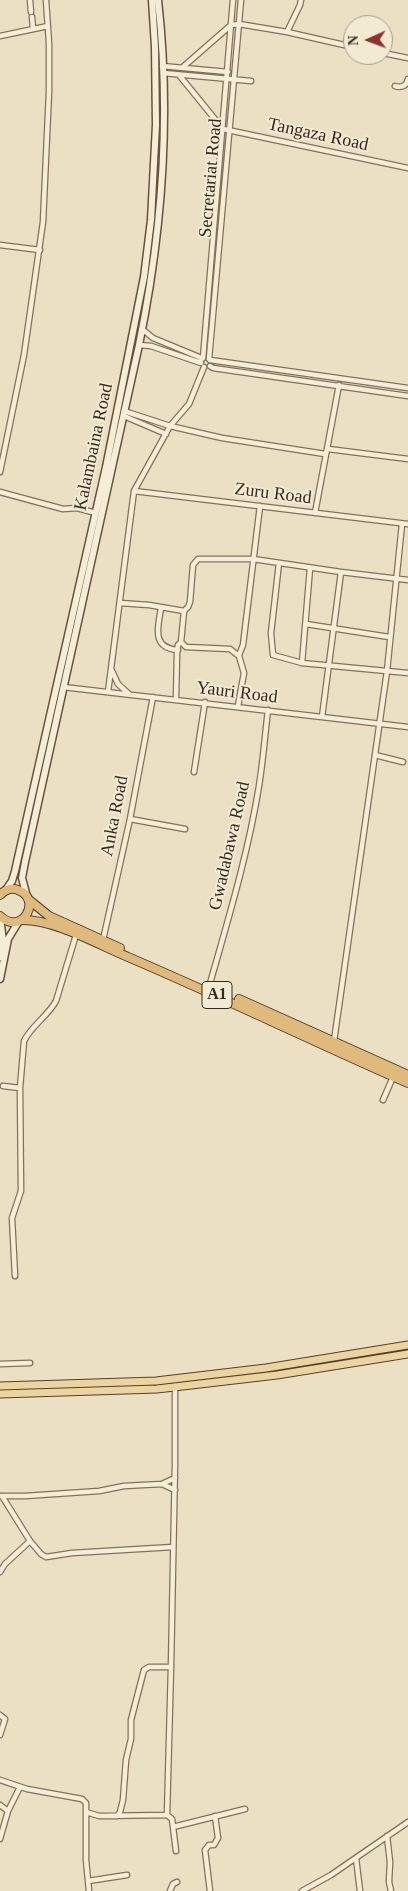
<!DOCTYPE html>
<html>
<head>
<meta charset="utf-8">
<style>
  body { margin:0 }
  #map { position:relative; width:408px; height:1891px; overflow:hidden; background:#ebdfc4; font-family:Georgia,serif }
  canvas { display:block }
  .north { position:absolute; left:343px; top:15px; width:50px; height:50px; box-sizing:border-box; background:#f3ead3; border:1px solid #a79d8b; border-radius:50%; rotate:268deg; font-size:14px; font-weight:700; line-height:20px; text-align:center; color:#352a1f }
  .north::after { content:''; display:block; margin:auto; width:18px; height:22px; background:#8e3131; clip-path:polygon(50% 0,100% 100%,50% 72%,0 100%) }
</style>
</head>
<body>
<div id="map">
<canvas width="408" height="1891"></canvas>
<div class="north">N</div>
</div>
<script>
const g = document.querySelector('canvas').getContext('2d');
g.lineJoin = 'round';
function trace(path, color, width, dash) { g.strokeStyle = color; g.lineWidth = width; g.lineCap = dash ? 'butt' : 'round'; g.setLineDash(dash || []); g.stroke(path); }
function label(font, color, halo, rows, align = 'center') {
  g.font = font + ' Georgia,serif'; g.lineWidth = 4; g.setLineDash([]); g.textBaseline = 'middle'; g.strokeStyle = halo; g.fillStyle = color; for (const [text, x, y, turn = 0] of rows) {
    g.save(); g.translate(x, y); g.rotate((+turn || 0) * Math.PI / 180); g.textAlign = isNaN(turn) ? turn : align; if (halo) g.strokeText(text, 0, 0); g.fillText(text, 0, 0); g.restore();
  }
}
const minor = new Path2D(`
  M30 0 31 12
  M32 17 33 28
  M287 32 300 5 301 0
  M0 36 48 26
  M383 53 408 58
  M162 66 228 72
  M183 67 231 25 239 24 287 32 353 47
  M163 73 251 81
  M179 75 223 129 408 168
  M395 86C401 88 407 86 408 79
  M0 245 40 250
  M142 329 153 338 199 357 202 359
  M139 345 151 346 201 363
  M203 358 233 0
  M209 359 241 0
  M210 360 408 388
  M210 366 213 368 408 396
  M124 411 170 426 222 438 325 454
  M124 416 166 434
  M328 449 408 459
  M0 472 24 355 43 222 49 92V43L46 0
  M134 491 408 524
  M0 492 63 509 77 508 96 513
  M315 513 339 385
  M279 563 271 633 273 655 302 663 408 673
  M341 572 408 580
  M120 603 149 605 184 611
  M161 608C158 627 151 648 178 650
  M306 624 389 637
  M239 655 243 645 260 506
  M302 663 310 568
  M112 671 118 684 129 694
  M63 687 408 727
  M108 692 134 491 170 426 189 404 204 367
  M176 700 177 652 178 645 181 642
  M238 706 244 673 239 656 230 649 186 647 181 642 184 611 188 607 190 602 193 565 198 559H253L341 572 322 717
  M375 755 403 762
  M194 772 205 702
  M130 819 185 829
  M103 940 130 819 153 697
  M209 987C228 920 248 854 259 786 263 761 265 735 268 710
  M334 1041 387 671 402 524
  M3 1086 20 1088
  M383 1100 393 1077
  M15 1276 12 1218 21 1191 20 1088 24 1041C31 1026 48 1016 56 1001L76 935
  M0 1364 30 1363
  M162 1484 175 1490
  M1 1496H25L99 1491 124 1486 162 1484 175 1478
  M2 1496 30 1541 41 1554 46 1557 72 1553 173 1547
  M0 1572 5 1564 30 1541
  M171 1667 167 1815 172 1819 176 1851
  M0 1715 5 1719 0 1735
  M0 1780 27 1789 82 1799 86 1803V1812L99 1816 167 1815
  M0 1805 8 1811
  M86 1812V1860L89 1891
  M117 1816 120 1812 123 1800 126 1760 131 1739V1720L144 1670 149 1667H171L175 1464V1387
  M173 1827 245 1809
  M387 1836 390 1862 389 1882 391 1891
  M0 1839 8 1811 20 1787
  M356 1858 360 1891
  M88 1881 127 1875
  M170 1891 173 1884 177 1882
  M210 1891 205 1850 209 1845H214L218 1838 215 1816
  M302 1891 331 1875 408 1822`);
const secondary = new Path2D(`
  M5 891 12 881 15 871 106 467 144 277 151 220 156 125 155 47 152 0
  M27 897 22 878 25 862 139 345C162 233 171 115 158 0
  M0 917 3 941 0 957
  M0 979 8 939 19 921`);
const primary = new Path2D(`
  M0 1386 156 1381 266 1368 408 1345
  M0 1394 157 1389 277 1375 408 1354`);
const trunk = new Path2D(`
  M0 895C5 890 11 887 18 890 43 899 22 937 0 916
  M28 899 49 916 120 948
  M21 920C54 919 97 944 128 957 222 997 314 1042 408 1083
  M239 999 408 1075`);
trace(minor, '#84715c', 7);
trace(secondary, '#66533f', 9);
trace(primary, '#524030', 9);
trace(trunk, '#524030', 10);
trace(minor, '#f6edd7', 4.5);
trace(secondary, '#f6edd7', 6);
trace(primary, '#ebd49f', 7);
trace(trunk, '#e0ba7d', 8);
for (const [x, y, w] of [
  [217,995,30]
]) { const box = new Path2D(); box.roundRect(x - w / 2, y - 13.5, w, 27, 4); g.fillStyle = '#f3ead3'; g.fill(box); trace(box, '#352a1f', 1); }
label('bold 16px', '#352a1f', null, [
  ["A1",217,995]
]);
label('18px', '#352a1f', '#f3ead3', [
  ["Tangaza Road",318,135,12],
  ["Secretariat Road",211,178,-85],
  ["Kalambaina Road",94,447,-78],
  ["Zuru Road",273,494,7],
  ["Yauri Road",237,693,7],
  ["Anka Road",115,816,-79],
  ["Gwadabawa Road",230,846,-77]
]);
</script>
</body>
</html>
